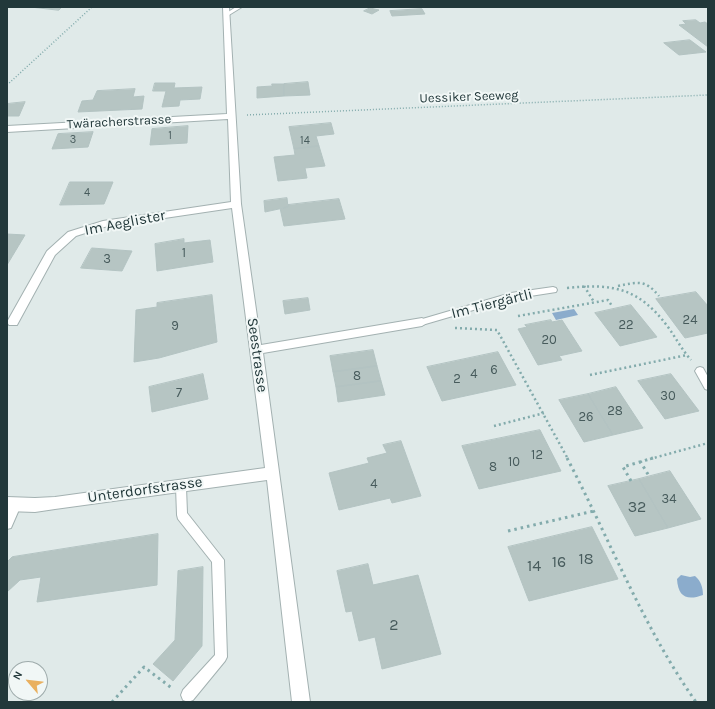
<!DOCTYPE html>
<html>
<head>
<meta charset="utf-8">
<style>
  body { margin:0 }
  #map { position:relative; width:715px; height:709px; overflow:hidden; background:#e0eae9; font-family:Karla,sans-serif }
  canvas { display:block }
  .frame { position:absolute; inset:0; border:8px solid #22383a; pointer-events:none }
  .north { position:absolute; left:8px; top:661px; width:40px; height:40px; box-sizing:border-box; background:#f1f7f6; border:1px solid #9eabab; border-radius:50%; rotate:298deg; font-size:11px; font-weight:700; line-height:16px; text-align:center; color:#22383a }
  .north::after { content:''; display:block; margin:auto; width:14px; height:18px; background:#e9b060; clip-path:polygon(50% 0,100% 100%,50% 72%,0 100%) }
</style>
</head>
<body>
<div id="map">
<canvas width="715" height="709"></canvas>
<div class="frame"></div>
<div class="north">N</div>
</div>
<script>
const g = document.querySelector('canvas').getContext('2d');
g.lineJoin = 'round';
function paint(path, color) { g.fillStyle = color; g.fill(path, 'evenodd'); }
function trace(path, color, width, dash) { g.strokeStyle = color; g.lineWidth = width; g.lineCap = dash ? 'butt' : 'round'; g.setLineDash(dash || []); g.stroke(path); }
function label(font, color, halo, rows, align = 'center') {
  g.font = font + ' Karla,sans-serif'; g.lineWidth = 4; g.setLineDash([]); g.textBaseline = 'middle'; g.strokeStyle = halo; g.fillStyle = color; for (const [text, x, y, turn = 0] of rows) {
    g.save(); g.translate(x, y); g.rotate((+turn || 0) * Math.PI / 180); g.textAlign = isNaN(turn) ? turn : align; if (halo) g.strokeText(text, 0, 0); g.fillText(text, 0, 0); g.restore();
  }
}
paint(new Path2D(`
  M574 309 578 315 556 320 552 313Z
  M681 575 690 577 695 576C701 581 703 588 703 595 687 601 678 597 677 579Z`), '#8baccc');
const building = new Path2D(`
  M31 7H62L59 10Z
  M370 8 379 10 372 14 364 11Z
  M422 9 425 14 392 16 390 11Z
  M696 20 700 23 705 22 708 24V47L679 25 686 24 683 21Z
  M690 40 706 52 679 55 664 43Z
  M308 82 310 95 284 96V84Z
  M155 83H175L174 88 202 87 200 99 180 100 179 106 162 107 166 91H153Z
  M272 84H284V96L257 98V87L272 86Z
  M135 89 133 97 144 96 142 109 78 112 82 101 93 100 97 91Z
  M25 102 19 116H7V104Z
  M331 123 334 134 316 136 319 146 294 149 289 127Z
  M188 126 187 143 150 145 152 129Z
  M93 132 88 147 52 149 58 134Z
  M319 146 325 166 305 168 307 178 278 181 274 157 295 155 294 149Z
  M70 182H113L104 204 60 205Z
  M287 198 288 207 265 212 264 201Z
  M339 199 345 219 284 226 280 208 288 207V205Z
  M7 234 25 235 7 265Z
  M184 239V243L210 240 213 262 157 271 155 244Z
  M92 248 132 251 122 271 81 268Z
  M696 292 708 306V333L685 338 656 299Z
  M212 295 217 342 159 358 134 362 136 310 157 307V303Z
  M308 298 310 310 285 314 283 301Z
  M631 305 657 337 620 346 595 313Z
  M551 320 552 322 562 320 582 351 559 356 562 360 538 365 518 329 527 327 525 325Z
  M373 350 377 366 333 372 330 356Z
  M498 352 516 385 442 401 427 367Z
  M377 366 381 381 336 387 333 372Z
  M203 374 208 399 152 412 149 387Z
  M671 374 699 411 665 419 638 381Z
  M381 381 385 395 338 402 336 387Z
  M616 387 643 428 613 435 588 394Z
  M588 394 613 435 584 442 559 400Z
  M540 430 561 471 479 489 462 446Z
  M401 441 421 496 392 503 390 498 339 510 329 473 369 463 367 458 387 453 383 445Z
  M670 471 701 519 668 528 639 479Z
  M639 479 668 528 635 536 608 486Z
  M592 527 618 579 529 601 508 547Z
  M158 534 157 585 37 602 41 577 20 580 7 592V562L12 557Z
  M368 564 373 585 418 575 441 654 382 669 375 637 359 641 352 611 346 612 337 571Z
  M203 567 202 646 173 681 153 664 175 640 178 571Z`);
paint(building, '#b6c5c3');
trace(building, '#b3c3c2', 1);
const service = new Path2D(`
  M236 7H242L229 15 225 14Z
  M553 287 556 288 557 290 556 292 511 299 422 325 418 322 419 320 511 293Z
  M700 367 703 368 708 377V390L705 389 695 371 697 368Z
  M181 482 185 484 186 487 187 513 224 560 227 657 225 661 193 700 188 702 183 700 181 695 183 690 215 655 212 562 178 519 177 515 176 487 177 484Z
  M16 500 20 502 21 505 11 528 7 529V512L12 502Z`);
const minor = new Path2D(`
  M223 7H229L241 204 261 345 422 318 428 322 422 326 263 353 310 702H292L267 480 55 509 35 512 7 511V497L35 498 55 497 265 468 232 208 104 227 76 236 55 255 17 325H9L7 322 47 251 68 232 103 221 231 202 228 119 7 132V126L227 114Z`);
trace(service, '#a3b1b1', 2);
trace(minor, '#a3b1b1', 2);
trace(new Path2D(`
  M7 85 92 7
  M247 115 708 95`), '#83abac', 1.5, [1, 2]);
trace(new Path2D(`
  M584 286 594 302
  M618 286C638 282 645 279 659 296
  M567 288C613 283 639 288 668 327 676 338 682 350 691 360
  M518 316 608 300 612 306
  M455 328 497 330 568 459
  M590 375 687 355
  M494 426 544 413
  M650 459 708 443`), '#83abac', 2.5, [2, 3]);
trace(new Path2D(`
  M567 458C610 540 643 627 696 702
  M640 461 649 476
  M631 481 623 467 653 458
  M508 531 594 511
  M112 702 144 667 173 689`), '#83abac', 3, [2.5, 4]);
paint(service, '#fff');
paint(minor, '#fff');
label('11px', '#475b5c', null, [
  ["1",170,136],
  ["3",73,140],
  ["14",305,141],
  ["4",87,193]
]);
label('13px', '#22383a', '#f1f7f6', [
  ["Uessiker Seeweg",469,97,-2],
  ["Twäracherstrasse",119,122,-3]
]);
label('13px', '#475b5c', null, [
  ["1",184,253],
  ["3",107,259],
  ["24",690,320],
  ["22",626,325],
  ["9",175,326],
  ["20",549,340],
  ["6",494,370],
  ["4",474,374],
  ["8",357,376],
  ["2",457,379],
  ["7",179,393],
  ["30",668,396],
  ["28",615,411],
  ["26",586,417],
  ["12",537,455],
  ["10",514,462],
  ["8",493,467],
  ["4",374,484],
  ["34",669,499]
]);
label('15px', '#22383a', '#f1f7f6', [
  ["Im Aeglister",125,223,-11],
  ["Im Tiergärtli",492,304,-14],
  ["Seestrasse",257,355,82],
  ["Unterdorfstrasse",145,490,-8]
]);
label('16px', '#475b5c', null, [
  ["32",637,507],
  ["18",586,559],
  ["16",559,562],
  ["14",534,566],
  ["2",394,625]
]);
</script>
</body>
</html>
